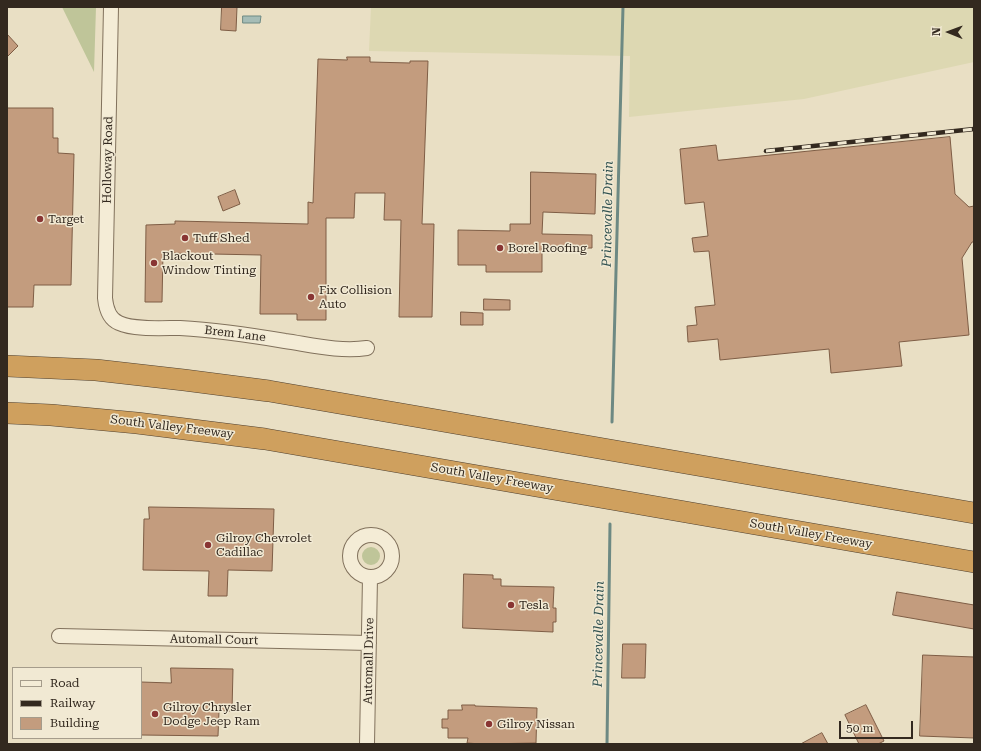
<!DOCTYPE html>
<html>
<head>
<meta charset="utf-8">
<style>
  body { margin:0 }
  #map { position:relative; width:981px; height:751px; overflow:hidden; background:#e9dfc4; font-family:"Roboto Serif",serif }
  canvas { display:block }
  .frame { position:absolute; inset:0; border:8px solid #33291f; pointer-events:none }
  .legend { position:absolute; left:12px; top:667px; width:130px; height:72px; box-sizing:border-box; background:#f1e9d3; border:1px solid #a59c8b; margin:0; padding:5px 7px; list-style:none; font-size:12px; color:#33291f }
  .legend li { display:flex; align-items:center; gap:8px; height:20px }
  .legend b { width:20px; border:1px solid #a59c8b }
  .north { position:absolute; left:929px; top:12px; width:40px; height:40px; -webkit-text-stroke:3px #f1e9d3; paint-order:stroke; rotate:271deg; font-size:11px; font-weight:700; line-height:16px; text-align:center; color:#33291f }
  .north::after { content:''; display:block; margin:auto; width:14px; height:18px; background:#33291f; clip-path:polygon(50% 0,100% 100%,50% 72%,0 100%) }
  .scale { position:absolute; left:839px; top:721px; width:74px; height:18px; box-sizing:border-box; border:2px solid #33291f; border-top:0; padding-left:5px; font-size:12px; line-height:14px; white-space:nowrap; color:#33291f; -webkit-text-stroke:3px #f1e9d3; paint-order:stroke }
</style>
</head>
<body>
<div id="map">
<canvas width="981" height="751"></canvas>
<div class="frame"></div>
<ul class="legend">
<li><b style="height:5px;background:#f4ecd6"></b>Road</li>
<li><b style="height:5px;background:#33291f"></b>Railway</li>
<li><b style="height:11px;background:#c39c7e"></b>Building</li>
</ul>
<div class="north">N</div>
<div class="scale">50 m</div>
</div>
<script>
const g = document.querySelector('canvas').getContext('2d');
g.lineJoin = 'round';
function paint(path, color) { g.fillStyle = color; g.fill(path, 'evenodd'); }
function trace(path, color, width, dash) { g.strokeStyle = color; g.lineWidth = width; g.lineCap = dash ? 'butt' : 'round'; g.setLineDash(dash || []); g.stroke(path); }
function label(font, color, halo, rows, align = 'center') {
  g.font = font + ' "Roboto Serif",serif'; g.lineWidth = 3; g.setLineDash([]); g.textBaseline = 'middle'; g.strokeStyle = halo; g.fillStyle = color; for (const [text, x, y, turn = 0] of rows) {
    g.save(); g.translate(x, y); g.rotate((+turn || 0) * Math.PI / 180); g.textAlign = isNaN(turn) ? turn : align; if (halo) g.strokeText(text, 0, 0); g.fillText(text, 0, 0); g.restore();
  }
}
paint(new Path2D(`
  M371 7H974V62L804 99 629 117 630 56 369 51Z`), '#ddd8b2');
paint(new Path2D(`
  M62 7H96L94 72Z
  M362 556a9 9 0 1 1 18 0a9 9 0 1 1-18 0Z`), '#bfc599');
const water = new Path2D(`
  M243 16H261L260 23H243Z`);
paint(water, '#a5bcb6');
trace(water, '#6d8983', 1);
trace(new Path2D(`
  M612 422 623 7
  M607 744 610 524`), '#6d8983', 3);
const building = new Path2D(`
  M222 7H237L236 31 221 30Z
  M7 34 18 46 7 57Z
  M347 57H370V62L410 63V61H428L422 224H434L432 317H399L401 220H384L385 193H355L354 218H326V320H297V314H260L261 255 163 253 162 302H145L146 225 175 224V221L308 224V202L313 203 318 59 347 60Z
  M7 108H53V138H58V153L74 154 71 285H34L33 307H7Z
  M950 137 955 194 969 207 974 206V242H972L962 258 969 335 899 342 902 366 831 373 829 349 720 360 718 339 688 342 687 326 697 325 695 307 715 305 709 251 694 252 692 238 708 236 704 202 685 204 680 149 716 145 718 160Z
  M531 172 596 174 595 214 543 212 542 234 592 235V248H542V272H486V265H458V230L510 231V224H530Z
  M235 190 240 204 223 211 218 197Z
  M484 299 510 300V310H484Z
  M461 312 483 313V325H461Z
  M149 507 274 509 272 571 228 570 227 596H208L209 571 143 570 144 519H149Z
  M464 574 493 575V579H501V586L554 587 553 608H556V622H553V632L463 628Z
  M897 592 974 605V629L893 615Z
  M623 644H646L645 678H622Z
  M923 655 974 657V738L920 736Z
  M171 668 233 669 232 711H219L218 736 141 735V682L171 683Z
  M462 705H475V706L537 708 536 743 481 744 467 743 468 738H448V728H442V719H448V710H462Z
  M866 705 884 741 878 744H859L845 715Z
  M822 733 828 744H801Z`);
paint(building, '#c39c7e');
trace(building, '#7e5d45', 1);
const minor = new Path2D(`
  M111 7 105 298C106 308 109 319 119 323 134 330 163 328 180 328 215 330 250 335 285 341 312 345 340 352 367 348
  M350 556a21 21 0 1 1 42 0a21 21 0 1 1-42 0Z
  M59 636 369 643
  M367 744 370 577`);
const highway = new Path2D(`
  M7 366 96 370 184 380 269 391 974 513
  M7 413 51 415 137 423 265 439 974 562`);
trace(minor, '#81715c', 16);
trace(highway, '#4f4030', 22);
trace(minor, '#f4ecd6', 14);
trace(highway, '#cfa05e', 21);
const rail = new Path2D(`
  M766 151 974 129`);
trace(rail, '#33291f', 4.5);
trace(rail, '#f1e9d3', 3, [9]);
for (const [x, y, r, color] of [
  [40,219,4,"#893533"],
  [185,238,4,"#893533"],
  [500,248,4,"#893533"],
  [154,263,4,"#893533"],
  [311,297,4,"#893533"],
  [208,545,4,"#893533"],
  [511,605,4,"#893533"],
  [155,714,4,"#893533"],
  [489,724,4,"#893533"]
]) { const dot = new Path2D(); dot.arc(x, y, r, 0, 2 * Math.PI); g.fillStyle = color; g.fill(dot); trace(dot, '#f1e9d3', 1.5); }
label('12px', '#33291f', '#f1e9d3', [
  ["Holloway Road",108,160,-89],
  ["Brem Lane",235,334,7],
  ["South Valley Freeway",172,427,7],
  ["South Valley Freeway",492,478,10],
  ["South Valley Freeway",811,534,10],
  ["Automall Court",214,640,1],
  ["Automall Drive",369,661,-89]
]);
label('12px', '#33291f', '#f1e9d3', [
  ["Target",48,219],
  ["Tuff Shed",193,238],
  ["Borel Roofing",508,248],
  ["Blackout",162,256],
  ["Window Tinting",162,270],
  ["Fix Collision",319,290],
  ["Auto",319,304],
  ["Gilroy Chevrolet",216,538],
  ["Cadillac",216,552],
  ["Tesla",519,605],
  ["Gilroy Chrysler",163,707],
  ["Dodge Jeep Ram",163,721],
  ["Gilroy Nissan",497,724]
], 'left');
label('italic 13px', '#305150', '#f1e9d3', [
  ["Princevalle Drain",608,214,-89],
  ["Princevalle Drain",599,634,-89]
]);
</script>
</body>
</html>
